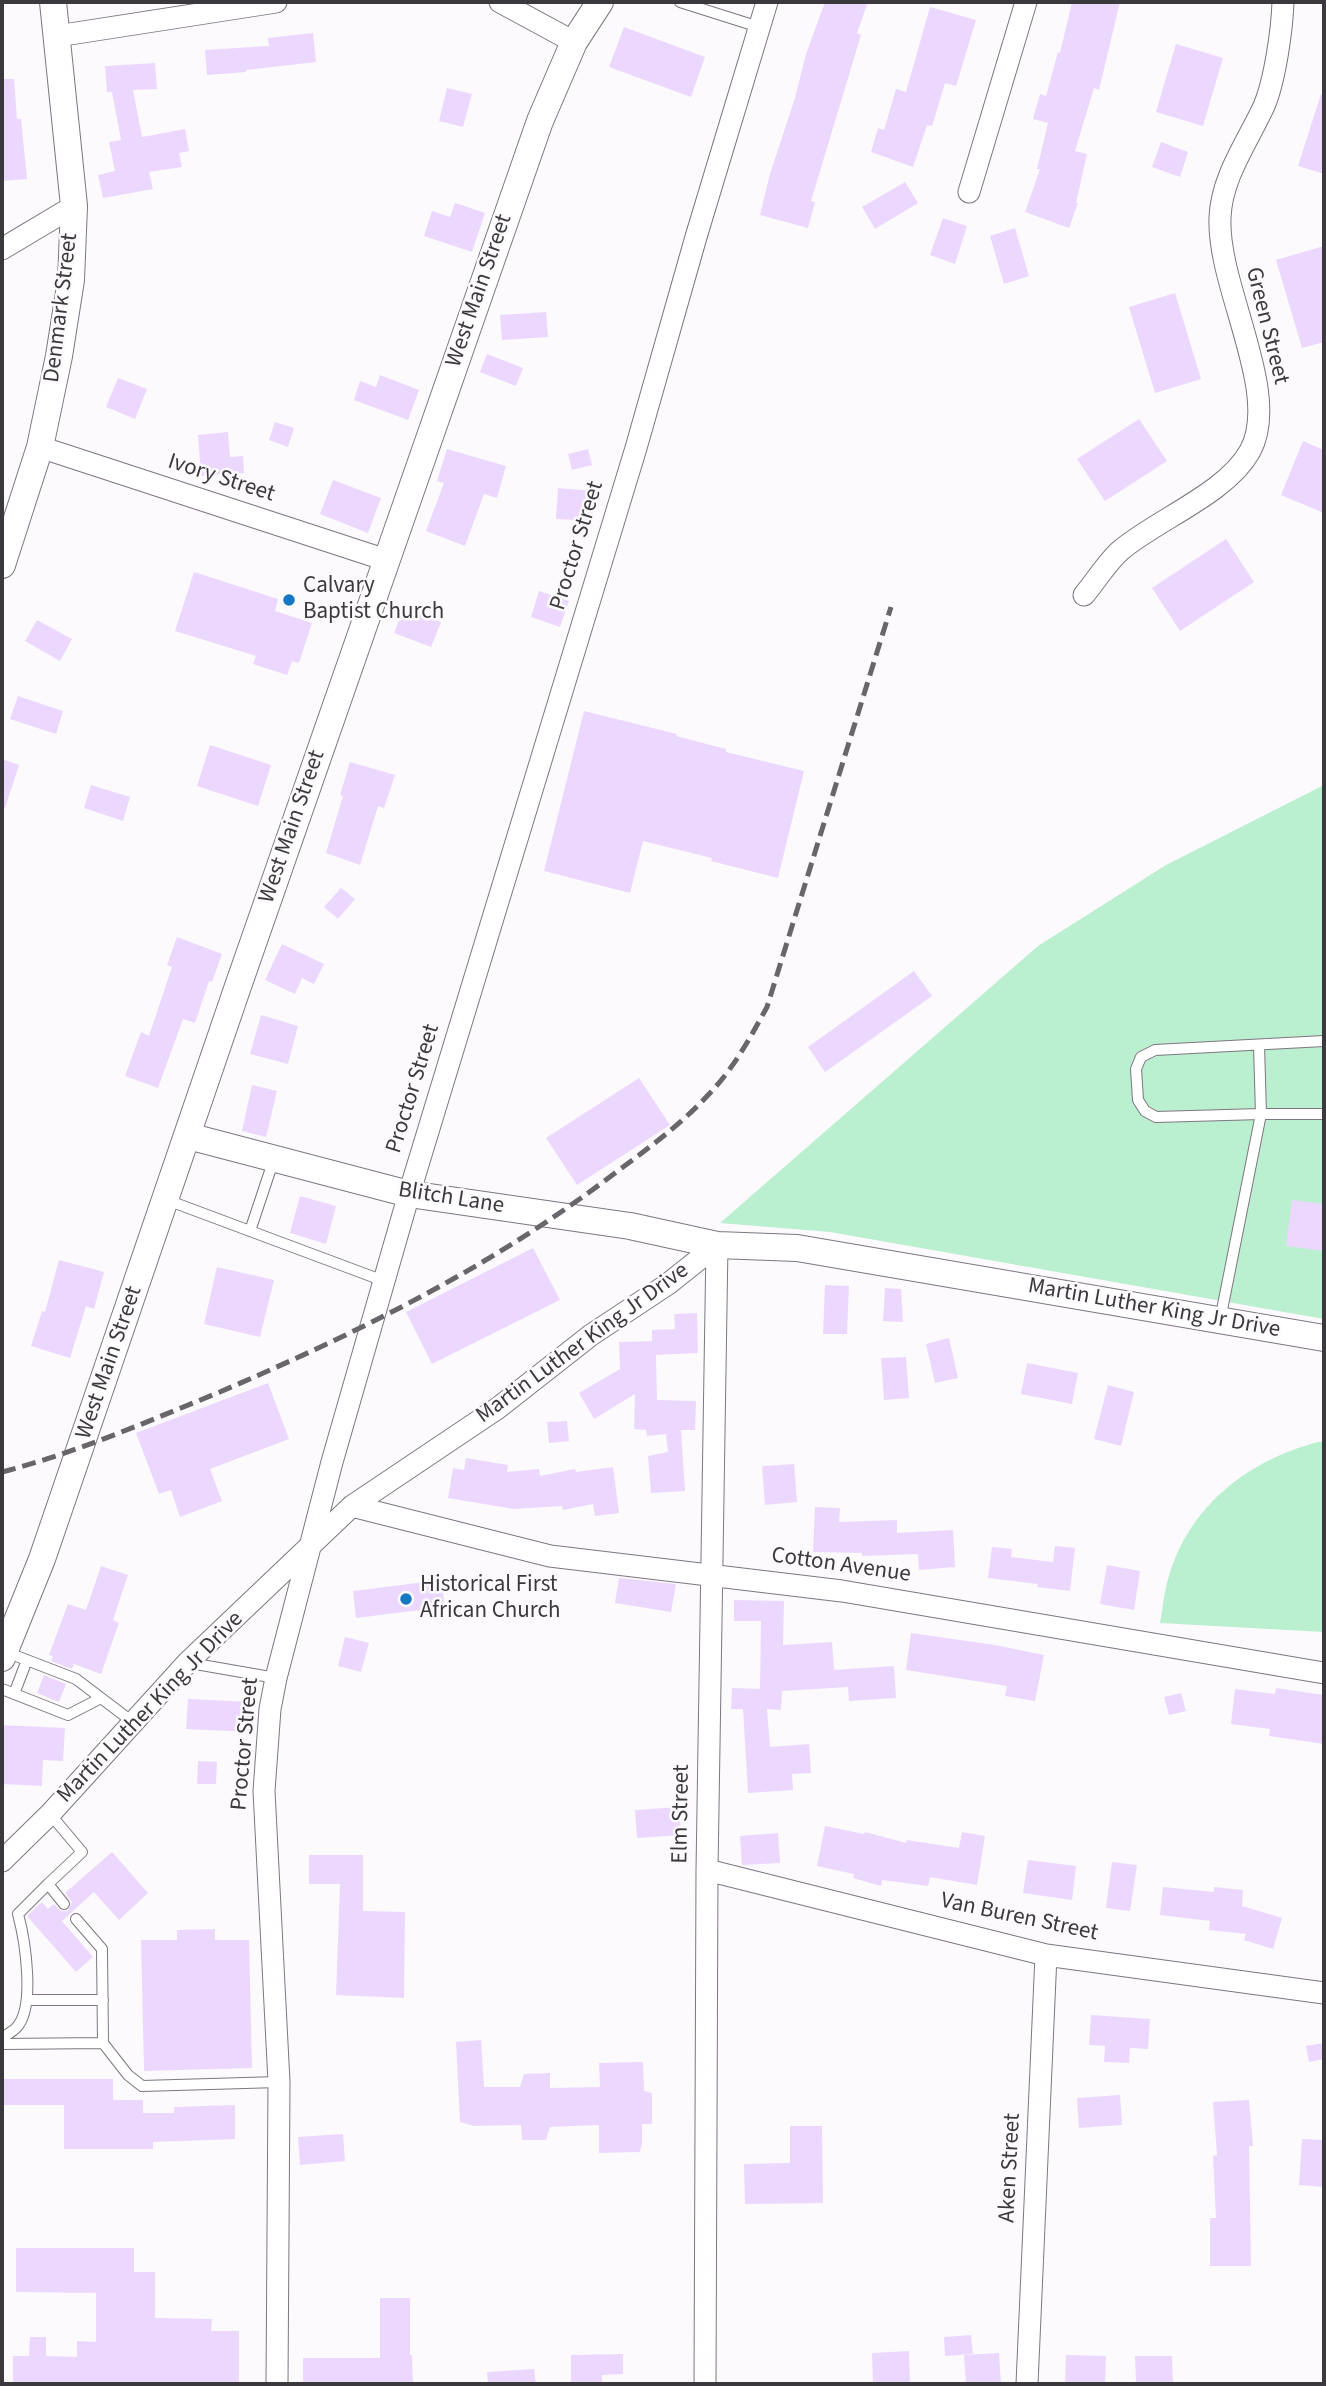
<!DOCTYPE html>
<html>
<head>
<meta charset="utf-8">
<style>
  body { margin:0 }
  #map { position:relative; width:1326px; height:2386px; overflow:hidden; background:#fcfafd; font-family:"Source Sans 3",sans-serif }
  canvas { display:block }
  .frame { position:absolute; inset:0; border:4px solid #3c393e; pointer-events:none }
</style>
</head>
<body>
<div id="map">
<canvas width="1326" height="2386"></canvas>
<div class="frame"></div>
</div>
<script>
const g = document.querySelector('canvas').getContext('2d');
g.lineJoin = 'round';
function paint(path, color) { g.fillStyle = color; g.fill(path, 'evenodd'); }
function trace(path, color, width, dash) { g.strokeStyle = color; g.lineWidth = width; g.lineCap = dash ? 'butt' : 'round'; g.setLineDash(dash || []); g.stroke(path); }
function label(font, color, halo, rows, align = 'center') {
  g.font = font + ' "Source Sans 3",sans-serif'; g.lineWidth = 5; g.setLineDash([]); g.textBaseline = 'middle'; g.strokeStyle = halo; g.fillStyle = color; for (const [text, x, y, turn = 0] of rows) {
    g.save(); g.translate(x, y); g.rotate((+turn || 0) * Math.PI / 180); g.textAlign = isNaN(turn) ? turn : align; if (halo) g.strokeText(text, 0, 0); g.fillText(text, 0, 0); g.restore();
  }
}
paint(new Path2D(`
  M1324 785V1319L830 1232 720 1223 1038 946 1166 865Z
  M1318 1442H1324V1632L1160 1623C1163 1608 1164 1591 1169 1576 1190 1505 1249 1460 1318 1442Z`), '#baefcf');
paint(new Path2D(`
  M825 2H868L857 33 861 35 811 201 815 202 808 228 760 215 770 174 795 98 806 54Z
  M1072 2H1120L1099 90 1094 88 1075 151 1087 154 1076 203H1078L1069 228 1025 212 1040 169H1037L1048 123 1033 119 1040 94 1046 96 1058 52 1060 53Z
  M930 7 976 20 956 86 945 83 932 126 927 125 913 167 871 152 878 128 884 130 896 89 906 92Z
  M624 27 705 57 691 97 609 67Z
  M313 33 316 62 246 70V72L207 75 205 50 269 46 268 38Z
  M1176 44 1223 58 1203 126 1156 112Z
  M155 63 157 89 133 90 142 137 185 129 189 151 179 153 182 167 149 172 153 189 103 198 98 175 115 171 109 142 121 140 112 92H107L105 66Z
  M2 79H14L17 119H21L27 179 2 181Z
  M447 88 472 94 463 127 439 121Z
  M1321 94 1324 95V174L1298 166Z
  M1161 142 1188 152 1180 177 1152 167Z
  M905 182 918 203 875 229 862 207Z
  M455 203 485 213 472 252 424 236 432 211 450 217Z
  M943 218 967 226 955 264 930 255Z
  M1015 228 1029 276 1004 284 990 236Z
  M1324 246V342L1302 348 1276 260Z
  M1175 293 1201 379 1155 393 1129 307Z
  M546 312 548 337 502 340 500 315Z
  M487 354 523 368 516 386 480 372Z
  M380 375 419 390 408 420 354 400 360 381 376 387Z
  M118 378 147 389 135 419 106 407Z
  M1139 419 1167 461 1105 501 1077 459Z
  M275 422 294 428 288 447 269 440Z
  M228 432 230 457 243 456 244 473 201 476 198 435Z
  M1303 441 1324 450V513L1281 495Z
  M447 449 506 466 497 498 484 494 465 546 426 531 444 483 437 481Z
  M588 449 592 465 572 470 568 454Z
  M333 480 381 498 368 533 320 514Z
  M558 488 594 491 592 521 556 519Z
  M1226 539 1254 582 1180 631 1152 588Z
  M194 572 278 599 275 611 312 623 299 663 292 661 287 675 253 664 256 656 175 631Z
  M539 591 569 601 560 627 531 617Z
  M404 608 441 622 431 647 394 633Z
  M37 620 72 639 60 661 25 641Z
  M18 696 63 711 56 734 10 719Z
  M584 711 677 734 676 736 726 749V752L804 771 778 878 711 861 712 858 643 841 630 893 544 871Z
  M210 745 271 765 258 806 197 786Z
  M2 759 19 765 5 808 2 807Z
  M350 762 395 775 384 808 378 806 360 865 326 853 343 796 340 795Z
  M91 785 130 797 123 821 84 808Z
  M341 888 355 899 338 919 324 907Z
  M177 937 222 954 212 982 209 981 195 1023 183 1019 158 1088 125 1076 141 1032 149 1036 172 967 167 965Z
  M282 944 324 964 314 984 302 978 295 994 265 980Z
  M914 971 932 996 825 1072 808 1047Z
  M261 1015 298 1026 288 1064 250 1054Z
  M639 1078 670 1125 577 1185 546 1138Z
  M252 1085 277 1091 266 1137 242 1131Z
  M300 1196 336 1206 326 1244 290 1233Z
  M1292 1200 1324 1204V1251L1286 1246Z
  M533 1248 560 1300 432 1364 406 1312Z
  M59 1260 104 1272 94 1309 86 1306 70 1358 31 1346 42 1311 45 1312Z
  M217 1267 274 1280 260 1337 204 1324Z
  M825 1285 849 1286 847 1334H823Z
  M885 1288 901 1289 903 1322 883 1321Z
  M697 1313 698 1353 656 1355 657 1400 696 1401 695 1430H681L685 1491 651 1493 648 1456 668 1452 666 1434 647 1436 646 1430 634 1429 635 1394 594 1419 579 1393 620 1369 619 1342 652 1341V1330L675 1329 674 1314Z
  M949 1338 958 1378 935 1383 926 1344Z
  M906 1357 909 1398 884 1400 881 1358Z
  M1027 1363 1078 1373 1072 1404 1021 1394Z
  M268 1383 289 1439 210 1469 222 1501 180 1517 171 1490 159 1494 136 1433Z
  M1108 1385 1134 1392 1121 1446 1094 1439Z
  M567 1421 569 1441 549 1443 547 1422Z
  M466 1458 508 1465 507 1472 539 1469 540 1476 575 1469 576 1472 613 1467 619 1513 595 1516 593 1504 563 1510 562 1506 514 1509 448 1498 453 1468 464 1470Z
  M794 1464 797 1502 765 1505 762 1466Z
  M815 1507 840 1508 839 1522 897 1520V1533L953 1530 955 1567 919 1570 918 1554 862 1556V1553L813 1552Z
  M1055 1546 1075 1548 1070 1591 1037 1587 1038 1584 988 1578 992 1547 1012 1549 1011 1557 1053 1562Z
  M1107 1565 1140 1571 1134 1610 1100 1604Z
  M101 1566 128 1575 113 1620 119 1623 101 1674 74 1664 72 1669 51 1661 53 1656 49 1655 68 1604 86 1610Z
  M619 1578 676 1584 671 1612 615 1603Z
  M441 1580 445 1607 356 1618 353 1591Z
  M734 1600 784 1601 783 1645 832 1642 834 1670 894 1666 896 1698 849 1701 848 1687 782 1691 781 1710 767 1709 770 1747 809 1744 811 1773 792 1774 793 1790 748 1793 743 1709H731L732 1688 760 1689 761 1621H734Z
  M911 1633 995 1645 1044 1655 1035 1701 1005 1696 1007 1686 906 1670Z
  M345 1637 369 1643 361 1672 338 1666Z
  M44 1675 66 1684 59 1702 37 1693Z
  M1276 1688 1324 1695V1744L1269 1736 1270 1729 1231 1724 1235 1689 1275 1694Z
  M1181 1693 1186 1711 1169 1715 1164 1697Z
  M188 1699 252 1702 251 1732 186 1729Z
  M2 1725 65 1728 63 1761 43 1760 42 1786 2 1784Z
  M198 1761 217 1762 216 1784H197Z
  M679 1807 681 1835 637 1838 635 1810Z
  M825 1826 864 1834 865 1832 906 1843 907 1840 959 1848 962 1832 985 1836 977 1885 930 1877 928 1886 882 1880 881 1886 853 1878 854 1874 817 1866Z
  M778 1833 780 1863 742 1865 740 1836Z
  M112 1852 148 1893 119 1920 94 1892 62 1921 93 1957 76 1972 27 1916 42 1902 48 1909 54 1904 61 1911H68L72 1902 65 1893Z
  M309 1855H363V1911L405 1912 404 1998 336 1995 340 1884H309Z
  M1028 1860 1076 1866 1072 1900 1023 1893Z
  M1112 1862 1137 1865 1130 1911 1106 1908Z
  M1163 1887 1214 1892V1887L1243 1890 1242 1906 1282 1918 1273 1949 1244 1940 1246 1934 1209 1930 1210 1921 1160 1915Z
  M215 1929V1940H249L252 2068 144 2071 141 1940H177V1930Z
  M1091 2015 1150 2019 1148 2049 1130 2048 1129 2063 1104 2062 1105 2046 1089 2045Z
  M481 2040 484 2087H520L524 2074 550 2073V2088L600 2087 599 2063 643 2062 644 2091 652 2093V2124H642V2142L640 2152 599 2153V2125L550 2127 546 2140H522L521 2125 474 2126 460 2122 456 2042Z
  M1324 2043V2059L1309 2062 1306 2046Z
  M2 2079H113V2100H143V2113H174V2107L235 2105V2139L153 2142V2149H64V2105H2Z
  M1120 2095 1122 2125 1079 2128 1077 2098Z
  M1249 2100 1253 2146H1249L1251 2266H1210V2218H1216L1213 2156 1217 2155 1213 2102Z
  M790 2126H822L823 2203 745 2204 744 2164 790 2163Z
  M343 2134 345 2161 300 2165 298 2137Z
  M1302 2139 1324 2140V2187L1299 2185Z
  M16 2248H134V2272H155V2318L212 2319 211 2331H239V2384H13V2356H29L30 2337H46V2356L77 2357V2341L96 2342V2293L16 2292Z
  M380 2298H410V2355H412L413 2384H303V2358H380Z
  M971 2335 973 2354 945 2356 944 2337Z
  M909 2351 910 2384H873L872 2353Z
  M999 2353 1001 2384H966L964 2355Z
  M623 2354V2374L602 2375V2384H571V2355Z
  M1066 2355 1106 2356 1105 2384H1065Z
  M1135 2356H1172L1173 2384H1136Z
  M534 2369 536 2384H488L487 2372Z`), '#ecd8fe');
const service = new Path2D(`
  M680 2 759 27
  M1259 1045 1261 1114 1156 1117 1145 1111 1138 1100 1136 1069 1141 1057 1155 1050 1324 1041
  M167 1200 384 1281
  M250 1231 274 1159
  M1220 1320 1261 1114H1324
  M6 1652 76 1679 134 1723
  M190 1663 276 1678
  M2 1689 68 1715 101 1698
  M14 1694 27 1660
  M50 1814 82 1852 48 1884 64 1904
  M76 1919 102 1949 103 2043
  M28 2000H103
  M2 2038C6 2035 12 2032 16 2028 36 2008 25 1940 18 1914L48 1884
  M2 2044 103 2043 128 2075 142 2086 279 2082`);
const minor = new Path2D(`
  M500 2 574 42
  M57 36 276 2
  M969 192 1026 2
  M2 249 74 206
  M40 447 386 560
  M1084 595C1096 581 1107 562 1121 550 1158 519 1227 493 1250 451 1282 393 1217 287 1220 218 1221 178 1248 141 1264 106 1275 80 1282 30 1283 2
  M352 1506 550 1556 842 1591 1324 1673
  M2 1861 50 1814 188 1662 352 1506 498 1408 591 1335 668 1284 717 1245
  M707 1870 1046 1955 1324 1993
  M277 2384 279 2082 264 1791 270 1709 276 1678 332 1462 409 1194 636 448 696 237 767 2
  M705 2384 707 1870 717 1245
  M1027 2384 1046 1955`);
const tertiary = new Path2D(`
  M2 565 40 447 59 356 71 280 74 206 53 2
  M188 1136 409 1194 630 1226 717 1245 797 1248 1324 1338
  M2 1658 42 1559 236 992 540 121 574 42 600 2`);
trace(service, '#7e7682', 12);
trace(minor, '#7e7682', 23);
trace(tertiary, '#7e7682', 28);
trace(service, '#fff', 10);
trace(minor, '#fff', 21);
trace(tertiary, '#fff', 26);
trace(new Path2D(`
  M2 1472C75 1453 144 1423 215 1394 353 1335 482 1272 603 1182 640 1154 678 1128 709 1094 734 1068 750 1038 767 1007L891 607`), '#69666b', 5, [14, 7]);
for (const [x, y, r, color] of [
  [289,600,7,"#1677c3"],
  [406,1599,7,"#1677c3"]
]) { const dot = new Path2D(); dot.arc(x, y, r, 0, 2 * Math.PI); g.fillStyle = color; g.fill(dot); trace(dot, '#fcfafd', 2.5); }
label('23px', '#3c393e', '#fcfafd', [
  ["West Main Street",480,291,-71],
  ["Denmark Street",62,308,-83],
  ["Green Street",1266,326,76],
  ["Ivory Street",221,479,18],
  ["Proctor Street",578,546,-73],
  ["West Main Street",293,827,-71],
  ["Proctor Street",414,1089,-73],
  ["Blitch Lane",451,1199,9],
  ["Martin Luther King Jr Drive",1154,1309,10],
  ["Martin Luther King Jr Drive",583,1344,-36],
  ["West Main Street",110,1363,-71],
  ["Cotton Avenue",841,1566,8],
  ["Martin Luther King Jr Drive",151,1708,-46],
  ["Proctor Street",246,1744,-85],
  ["Elm Street",682,1814,-89],
  ["Van Buren Street",1019,1918,12],
  ["Aken Street",1011,2168,-87]
]);
label('23px', '#3c393e', '#fcfafd', [
  ["Calvary",303,587],
  ["Baptist Church",303,613],
  ["Historical First",420,1586],
  ["African Church",420,1612]
], 'left');
</script>
</body>
</html>
